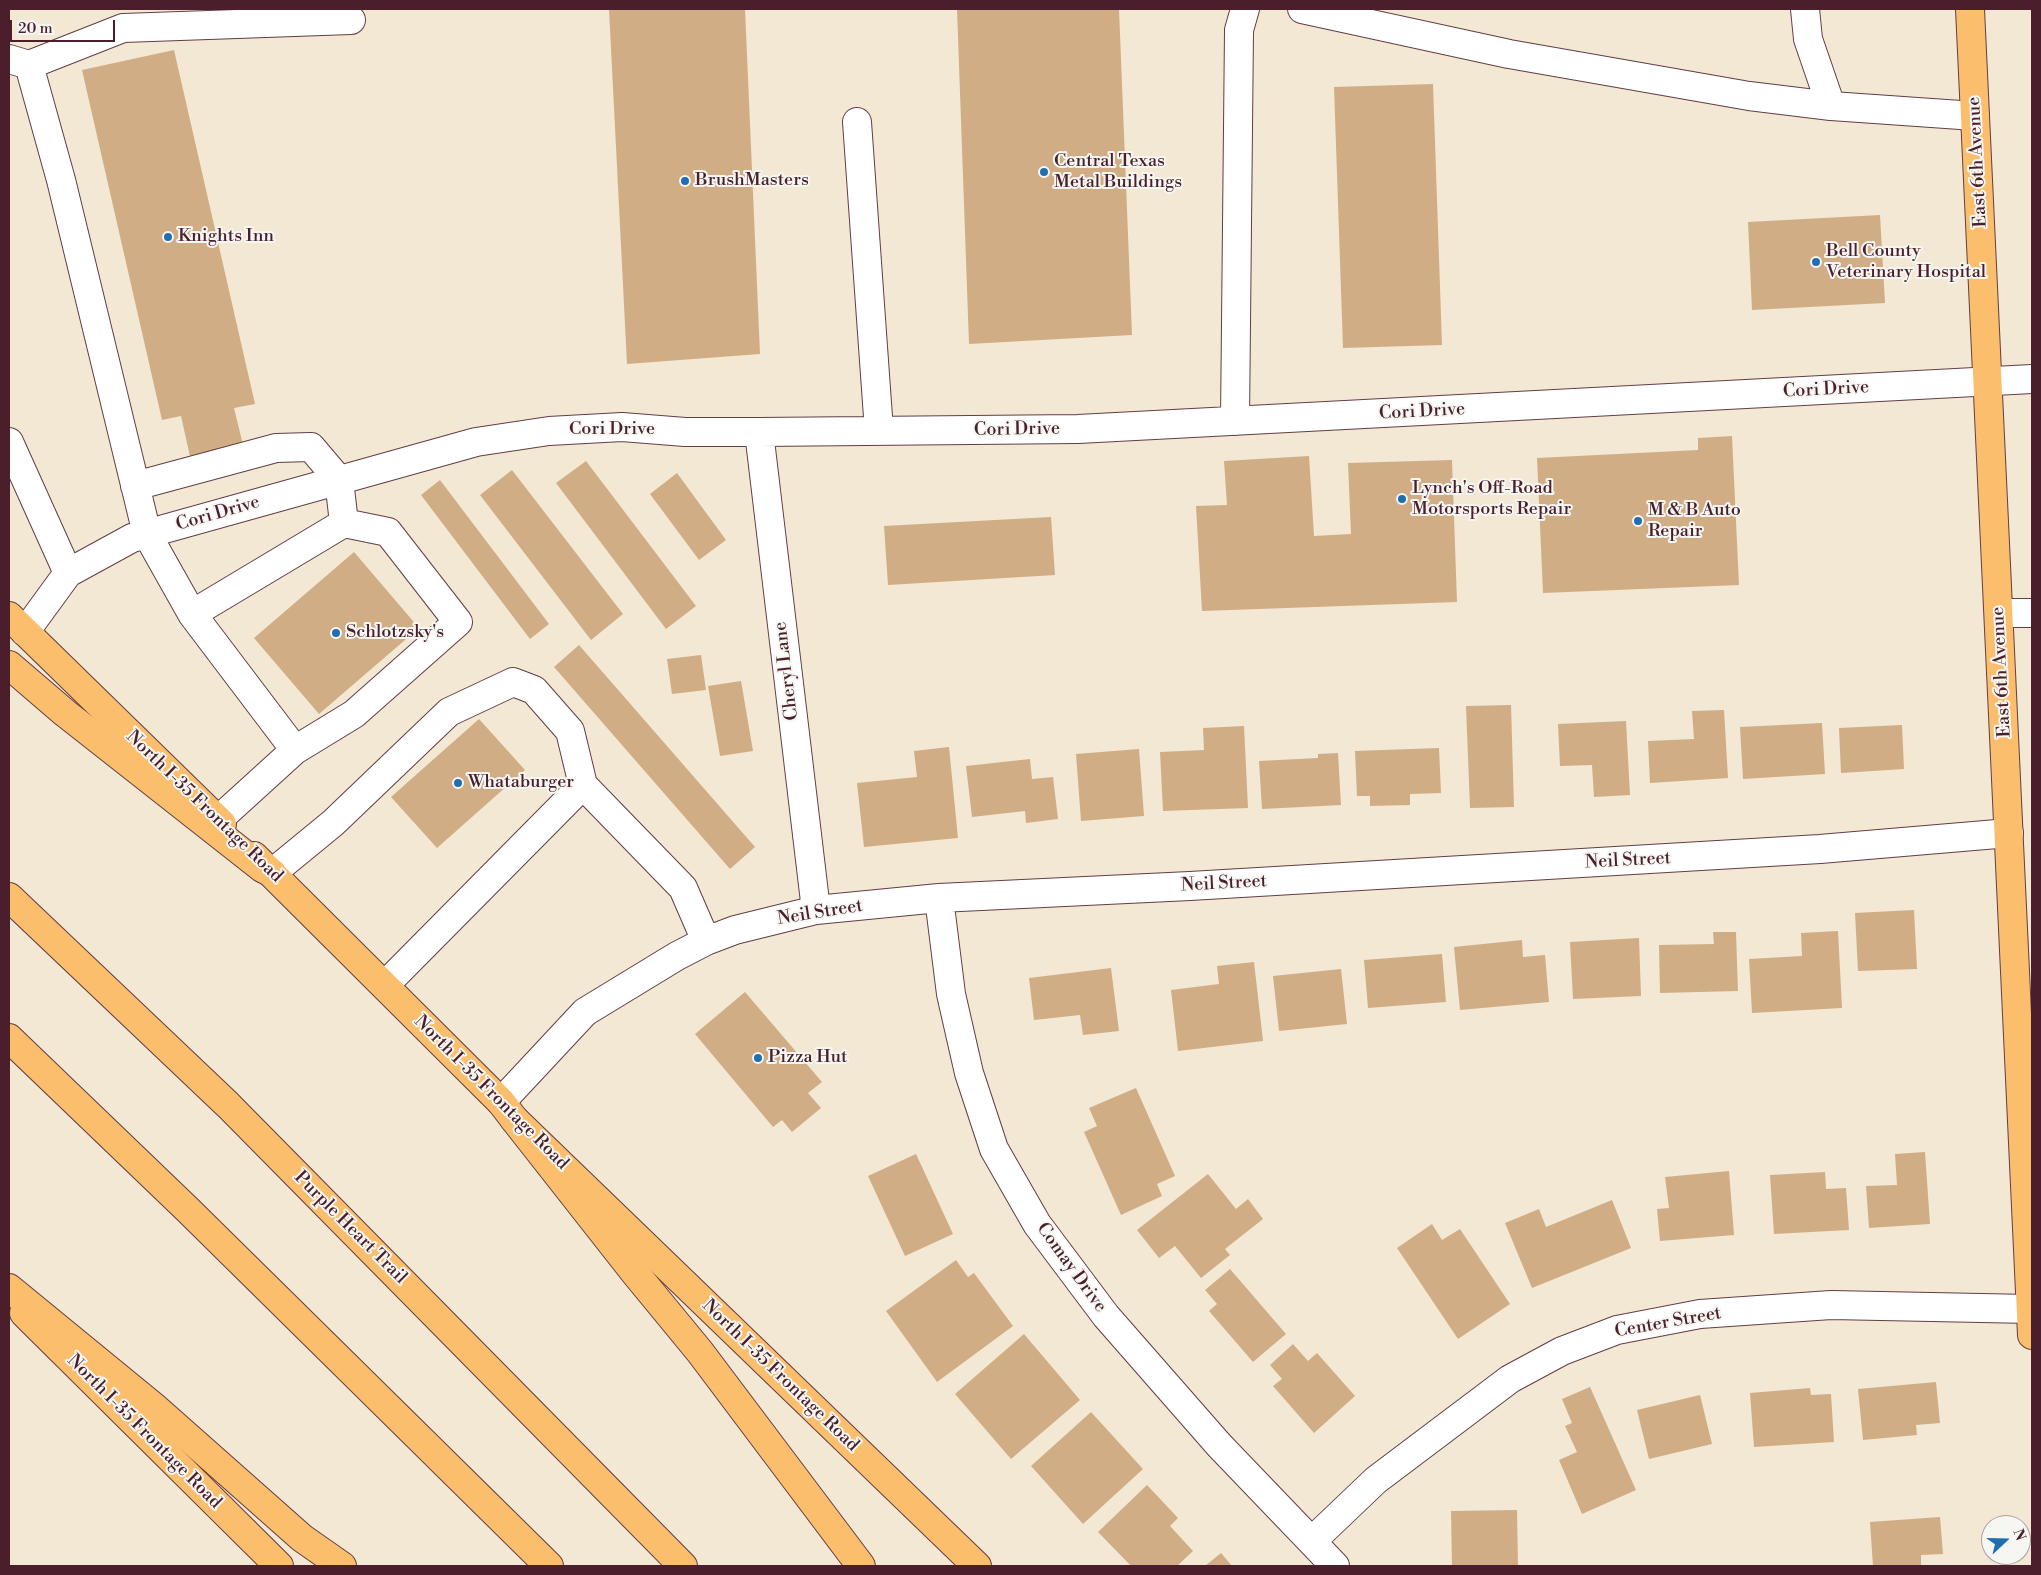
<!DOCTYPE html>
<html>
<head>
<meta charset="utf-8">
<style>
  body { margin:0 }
  #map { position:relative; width:2041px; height:1575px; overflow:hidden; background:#f2e8d4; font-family:"Libre Bodoni",serif }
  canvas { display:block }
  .frame { position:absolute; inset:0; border:10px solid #4a1f2b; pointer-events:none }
  .north { position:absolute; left:1981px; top:1515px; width:50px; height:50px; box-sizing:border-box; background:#f6f6f2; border:1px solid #b1a0a2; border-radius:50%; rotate:69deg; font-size:14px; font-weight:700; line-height:20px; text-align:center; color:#4a1f2b }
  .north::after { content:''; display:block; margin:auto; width:18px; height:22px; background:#1f6fb2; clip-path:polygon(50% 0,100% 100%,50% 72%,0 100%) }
  .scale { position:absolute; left:10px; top:20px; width:105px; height:22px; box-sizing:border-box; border:2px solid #4a1f2b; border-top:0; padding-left:6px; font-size:15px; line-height:18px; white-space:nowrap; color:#4a1f2b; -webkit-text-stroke:4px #f6f6f2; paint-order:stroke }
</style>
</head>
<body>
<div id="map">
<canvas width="2041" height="1575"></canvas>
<div class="frame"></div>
<div class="north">N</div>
<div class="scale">20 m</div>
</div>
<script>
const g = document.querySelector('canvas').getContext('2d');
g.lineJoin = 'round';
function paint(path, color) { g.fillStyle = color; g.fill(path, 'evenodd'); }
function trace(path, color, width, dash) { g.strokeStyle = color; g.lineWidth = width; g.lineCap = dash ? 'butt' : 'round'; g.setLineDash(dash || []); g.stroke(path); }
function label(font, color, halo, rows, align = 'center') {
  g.font = font + ' "Libre Bodoni",serif'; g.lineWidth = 4; g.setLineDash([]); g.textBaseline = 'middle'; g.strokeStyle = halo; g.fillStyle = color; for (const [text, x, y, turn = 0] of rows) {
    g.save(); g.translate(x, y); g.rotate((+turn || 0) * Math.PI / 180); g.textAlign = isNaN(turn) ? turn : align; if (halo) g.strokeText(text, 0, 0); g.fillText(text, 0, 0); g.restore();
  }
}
paint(new Path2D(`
  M609 9H745L760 354 627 364Z
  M957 9H1119L1132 335 969 344Z
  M174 50 255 404 234 408 244 449 191 461 181 416 162 420 82 70Z
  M1433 84 1442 345 1343 348 1334 87Z
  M1880 215 1885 303 1752 310 1748 222Z
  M1732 436 1739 585 1543 593 1537 458 1698 450V438Z
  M1309 456 1314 536 1351 534 1348 463 1452 460 1457 602 1202 611 1196 506 1227 505 1224 461Z
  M586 461 696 606 666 629 556 483Z
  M512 470 623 614 591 640 480 495Z
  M677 473 726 540 699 560 650 494Z
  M440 480 549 624 530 639 421 495Z
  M1051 517 1055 575 888 585 884 526Z
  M354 552 419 628 319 714 254 638Z
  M579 645 755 847 730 869 554 667Z
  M701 655 706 690 672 694 667 659Z
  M741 681 753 751 720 756 708 686Z
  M1511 705 1514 807 1470 808 1466 706Z
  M1724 710 1728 778 1650 783 1648 741 1694 739 1692 711Z
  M479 719 525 770 437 848 391 797Z
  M1626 721 1630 795 1594 797 1592 765 1560 766 1558 724Z
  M1822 723 1825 774 1743 779 1740 727Z
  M1902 725 1904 769 1841 773 1839 728Z
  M1244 726 1248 808 1163 811 1160 752 1204 750 1203 728Z
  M949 747 958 838 864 847 857 783 917 777 914 751Z
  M1439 748 1441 793 1410 794V805L1370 806V796H1357L1355 751Z
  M1139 749 1144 816 1081 821 1076 754Z
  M1338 753 1341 805 1262 809 1259 761 1318 758V754Z
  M1030 759 1032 779 1053 777 1058 819 1026 823 1025 811 972 817 966 766Z
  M1914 910 1917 969 1858 971 1855 913Z
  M1838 931 1842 1008 1752 1013 1749 959 1802 956 1801 933Z
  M1713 932H1736L1738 991 1660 993 1659 945 1714 944Z
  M1639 938 1641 996 1573 999 1570 942Z
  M1522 940 1523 957 1545 955 1549 1002 1460 1010 1454 947Z
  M1442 954 1446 1002 1368 1008 1364 960Z
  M1254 962 1263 1041 1178 1051 1171 990 1219 984 1217 966Z
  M1111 968 1119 1031 1083 1035 1080 1015 1034 1020 1029 978Z
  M1341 969 1347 1024 1279 1031 1273 976Z
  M745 992 822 1082 808 1093 821 1108 792 1132 782 1120 773 1127 695 1034Z
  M1136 1088 1175 1176 1157 1184 1162 1196 1121 1215 1084 1132 1097 1126 1089 1108Z
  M1925 1152 1930 1224 1869 1228 1866 1186 1897 1185 1895 1154Z
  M916 1154 953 1234 905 1256 868 1176Z
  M1729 1171 1734 1235 1660 1241 1657 1209 1669 1208 1665 1177Z
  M1825 1172 1826 1189 1846 1188 1849 1230 1774 1234 1770 1175Z
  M1208 1174 1236 1209 1248 1199 1263 1219 1225 1249 1230 1255 1201 1278 1175 1246 1159 1258 1137 1230Z
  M1612 1200 1631 1248 1532 1288 1505 1223 1539 1209 1546 1227Z
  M1432 1224 1442 1240 1460 1229 1510 1304 1458 1339 1397 1248Z
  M956 1260 968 1277 974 1273 1013 1326 937 1382 886 1311Z
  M1230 1269 1286 1334 1253 1362 1209 1311 1217 1304 1205 1290Z
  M1024 1334 1080 1400 1011 1459 955 1394Z
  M1293 1344 1308 1361 1317 1353 1355 1396 1314 1433 1273 1386 1282 1379 1270 1365Z
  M1936 1382 1940 1423 1916 1425 1917 1435 1863 1440 1858 1389Z
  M1590 1387 1636 1490 1582 1514 1559 1460 1577 1452 1565 1426 1572 1423 1562 1399Z
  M1810 1388 1811 1395 1831 1394 1834 1442 1754 1447 1750 1393Z
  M1700 1395 1712 1444 1649 1459 1637 1410Z
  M1091 1412 1143 1469 1083 1524 1031 1466Z
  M1147 1485 1178 1518 1170 1526 1193 1551 1177 1566H1131L1098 1532Z
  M1517 1510 1518 1566H1452L1451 1511Z
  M1940 1517 1943 1554 1921 1555V1566H1873L1870 1522Z
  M1221 1553 1232 1566H1205Z`), '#d1ad85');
const minor = new Path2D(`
  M1302 9 1509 54 1749 96 1831 106
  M1805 9 1808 39 1831 106 1975 116
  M9 59 29 65 61 180 147 534 192 614 295 750
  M29 65 123 28 351 20
  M857 122 879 431
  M1235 421 1239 30 1245 9
  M759 432 816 910
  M9 442 68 573
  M135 486 276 448 311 447 339 480 344 523
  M1999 613H2032
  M192 614 344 523 388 532 458 622 354 714 295 750 218 820
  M25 632 68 573 132 538 476 442 549 431 622 427 685 432H759L1078 429 2032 379
  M272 873 333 823 449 712 513 682 534 690 570 731 583 785
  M939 898 951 994 969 1073 994 1149 1037 1224 1106 1316 1219 1445 1335 1566
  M385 985 583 785 683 888 706 941
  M501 1102 585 1012 677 956 706 941 735 930 816 910 939 898 1190 886 1820 849 2009 833
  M1312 1541 1376 1480 1510 1379 1562 1351 1617 1330 1700 1314 1831 1305 2031 1309`);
const major = new Path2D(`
  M1970 9 2032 1335
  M9 616 222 824
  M254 856 501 1102 514 1119 977 1566
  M24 1313 279 1566`);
const highway = new Path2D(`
  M9 665 65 713 262 868 272 873
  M9 897 228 1105 683 1566
  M9 1038 187 1209 549 1566
  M514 1119 635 1273 700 1352 861 1566
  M9 1288 153 1406 302 1538 342 1566`);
trace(minor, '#633d44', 30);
trace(major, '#633d44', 30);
trace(highway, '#633d44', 30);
trace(minor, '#fff', 28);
trace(major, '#fabe6d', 28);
trace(highway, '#fabe6d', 28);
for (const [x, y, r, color] of [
  [1044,172,5,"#1f6fb2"],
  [685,181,5,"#1f6fb2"],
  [168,237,5,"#1f6fb2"],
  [1816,262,5,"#1f6fb2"],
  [1402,499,5,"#1f6fb2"],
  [1638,521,5,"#1f6fb2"],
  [336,633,5,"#1f6fb2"],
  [458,783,5,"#1f6fb2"],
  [758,1058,5,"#1f6fb2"]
]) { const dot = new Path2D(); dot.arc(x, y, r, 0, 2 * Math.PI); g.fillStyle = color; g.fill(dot); trace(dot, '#f6f6f2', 2); }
label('18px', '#4a1f2b', '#f6f6f2', [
  ["Central Texas",1054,162],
  ["Metal Buildings",1054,183],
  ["BrushMasters",695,181],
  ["Knights Inn",178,237],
  ["Bell County",1826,252],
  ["Veterinary Hospital",1826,273],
  ["Lynch's Off-Road",1412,489],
  ["Motorsports Repair",1412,510],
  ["M & B Auto",1648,511],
  ["Repair",1648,532],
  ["Schlotzsky's",346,633],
  ["Whataburger",468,783],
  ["Pizza Hut",768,1058]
], 'left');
label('18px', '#4a1f2b', '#f6f6f2', [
  ["East 6th Avenue",1978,162,-93],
  ["Cori Drive",1826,390,-3],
  ["Cori Drive",1422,412,-3],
  ["Cori Drive",612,430],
  ["Cori Drive",1017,430,-1],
  ["Cori Drive",218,514,-16],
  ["Cheryl Lane",787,671,-97],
  ["East 6th Avenue",2002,672,-93],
  ["North I-35 Frontage Road",204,807,44],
  ["Neil Street",1628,861,-3],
  ["Neil Street",1224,884,-3],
  ["Neil Street",820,913,-9],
  ["North I-35 Frontage Road",491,1093,45],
  ["Purple Heart Trail",350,1228,45],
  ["Comay Drive",1071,1268,54],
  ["Center Street",1668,1323,-10],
  ["North I-35 Frontage Road",780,1376,44],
  ["North I-35 Frontage Road",144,1432,45]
]);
</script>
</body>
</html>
